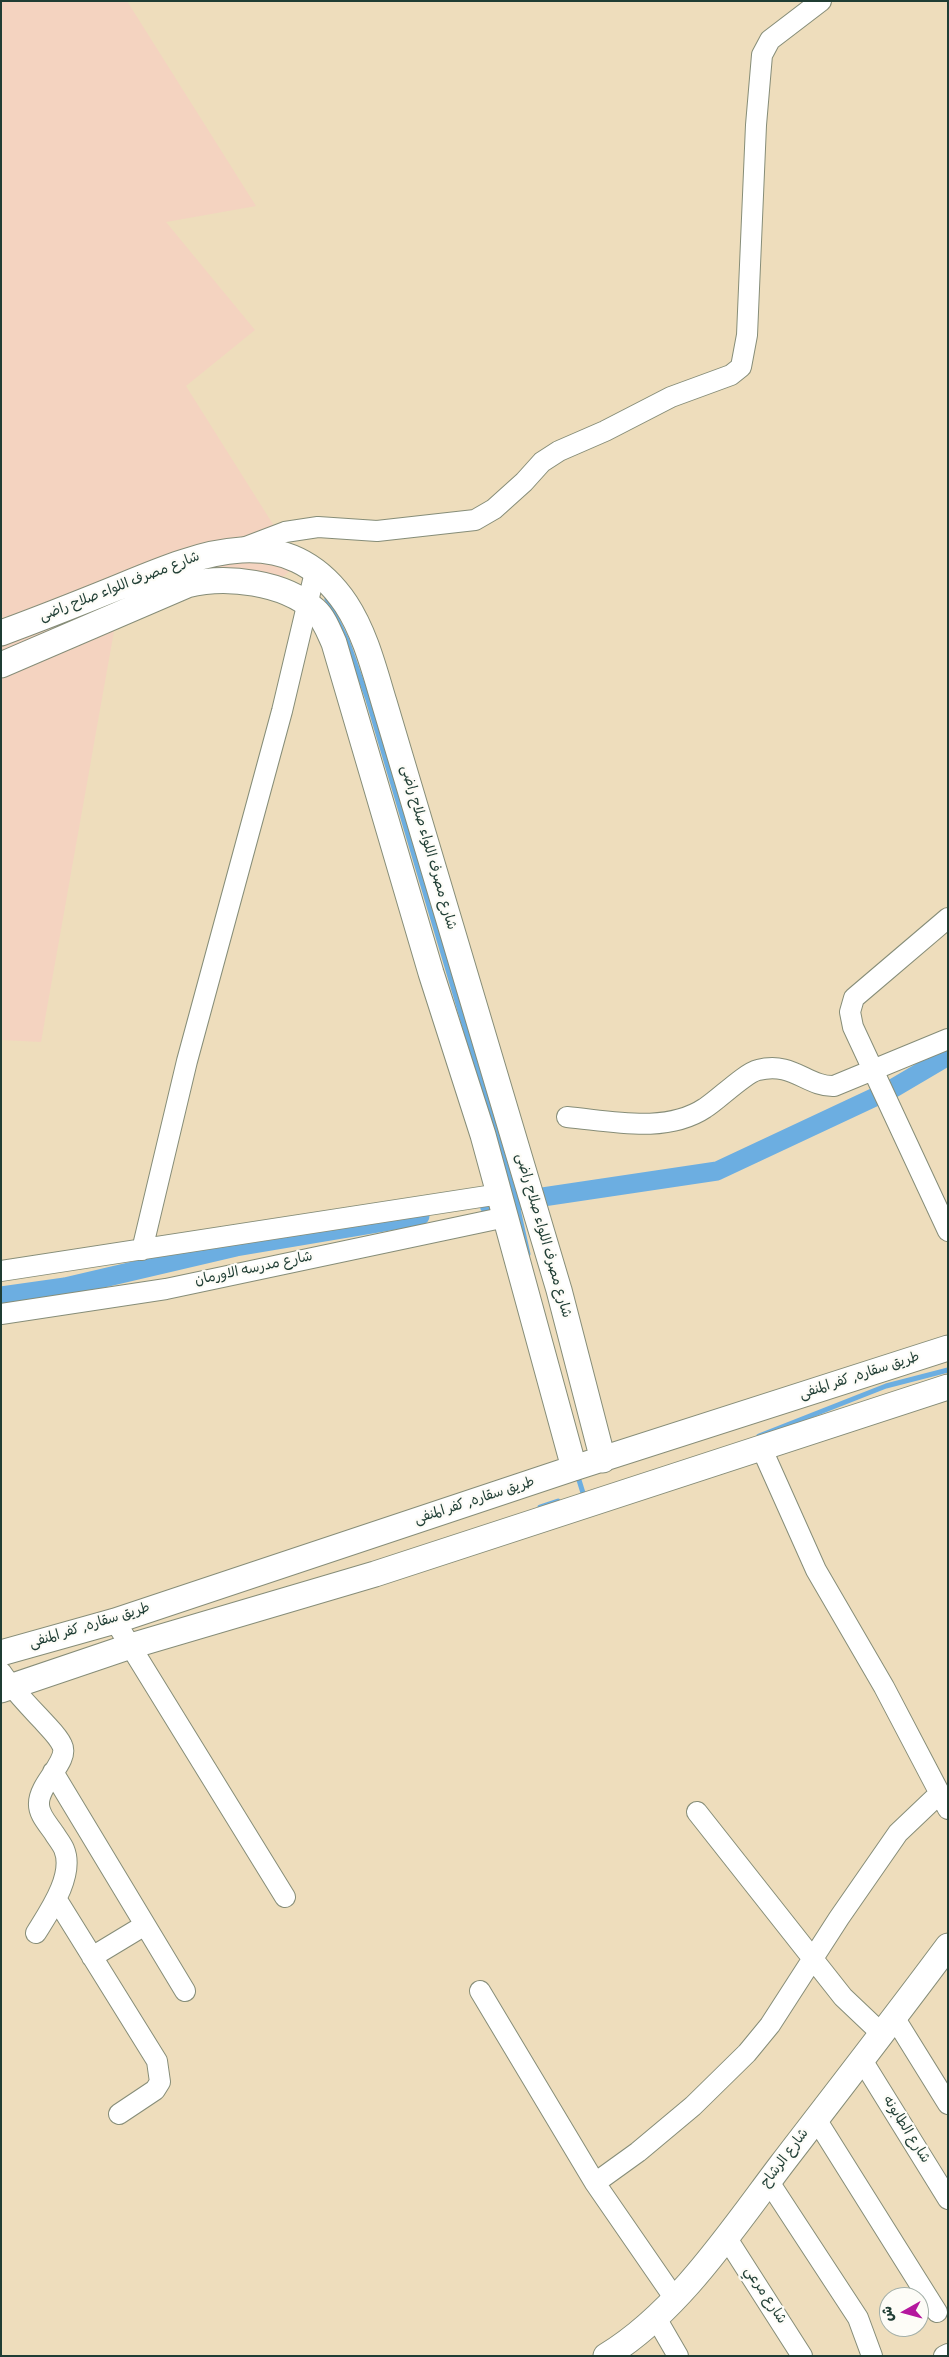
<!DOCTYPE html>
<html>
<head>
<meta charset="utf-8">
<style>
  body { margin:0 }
  #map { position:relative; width:949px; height:2357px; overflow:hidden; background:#eeddbc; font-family:"Gochi Hand","Playpen Sans Arabic",sans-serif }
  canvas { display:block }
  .frame { position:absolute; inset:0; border:2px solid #1f3d34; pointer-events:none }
  .north { position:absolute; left:879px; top:2287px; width:50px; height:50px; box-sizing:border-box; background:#fdfcf7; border:1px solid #a4b0a9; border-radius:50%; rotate:263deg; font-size:14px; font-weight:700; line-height:20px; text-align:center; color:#1f3d34 }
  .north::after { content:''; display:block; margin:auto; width:18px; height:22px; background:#b5179e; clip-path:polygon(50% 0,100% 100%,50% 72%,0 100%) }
</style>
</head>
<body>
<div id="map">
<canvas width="949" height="2357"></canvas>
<div class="frame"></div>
<div class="north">ش</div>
</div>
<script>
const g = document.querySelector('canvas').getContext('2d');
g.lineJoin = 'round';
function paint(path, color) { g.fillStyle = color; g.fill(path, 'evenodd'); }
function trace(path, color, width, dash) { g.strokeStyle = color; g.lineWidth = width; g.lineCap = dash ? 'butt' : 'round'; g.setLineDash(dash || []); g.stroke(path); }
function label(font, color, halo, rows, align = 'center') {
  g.font = font + ' "Gochi Hand","Playpen Sans Arabic",sans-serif'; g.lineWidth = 4.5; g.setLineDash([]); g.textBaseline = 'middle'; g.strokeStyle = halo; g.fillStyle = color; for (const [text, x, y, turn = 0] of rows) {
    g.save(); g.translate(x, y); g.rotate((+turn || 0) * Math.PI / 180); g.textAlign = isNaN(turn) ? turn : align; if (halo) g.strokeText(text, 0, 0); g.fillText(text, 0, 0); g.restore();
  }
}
paint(new Path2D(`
  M1 1H127L256 206 166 222 255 330 186 386 298 564 265 592 199 584 114 631 41 1042 1 1040Z`), '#f4d3c0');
trace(new Path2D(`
  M327 599 347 640 368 700 516 1200 528 1254
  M759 1436 886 1386 948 1370
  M579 1480 583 1493
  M540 1507 558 1501`), '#6caee1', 5);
trace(new Path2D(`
  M489 1205 717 1171 892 1089 948 1056
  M1 1296 65 1287 236 1247 420 1216`), '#6caee1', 19);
const minor = new Path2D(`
  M243 548 285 532 318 527 377 531 475 520 494 509 524 482 542 462 559 451 605 431 671 397 731 375 741 367 747 335 756 125 762 55 770 40 821 1
  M948 918 854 998 850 1012 853 1027 948 1231
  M567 1117C611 1121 666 1134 705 1108 718 1100 745 1073 758 1070 793 1061 807 1087 834 1086L948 1039
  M142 1250 187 1061 282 711 315 572
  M1 1271 500 1194
  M1 1314 166 1289 506 1217
  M761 1447 816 1570 884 1687 948 1809
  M115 1621 285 1897
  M1 1672C13 1690 28 1705 43 1721 49 1728 58 1736 62 1745 70 1761 39 1783 39 1803 38 1814 48 1824 54 1833 57 1838 62 1844 64 1849 75 1875 49 1912 36 1933
  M53 1772 185 1991
  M697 1812 843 1997 882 2034
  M57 1900 157 2061 160 2082 155 2090 119 2114
  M92 1957 145 1925
  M480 1991 595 2183 675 2299
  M894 2017 948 2104
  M862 2060 948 2199
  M816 2119 937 2312
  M769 2182 858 2318 872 2356
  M595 2183 638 2152 693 2106 747 2053 770 2025 839 1918 898 1833 939 1794
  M726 2237 802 2356
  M656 2318 678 2356
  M944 2356 948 2354`);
const tertiary = new Path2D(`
  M1 633C39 619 77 604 114 589 194 556 285 514 346 604 365 633 374 669 384 702L559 1290 603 1460
  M1 665 187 585C226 575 284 582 315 610 324 618 329 632 334 643L431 973 483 1135 574 1468
  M1 1653 115 1621 574 1468 948 1348
  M1 1690 131 1646 375 1574 948 1387
  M606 2356C677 2313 731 2231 781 2165 837 2092 893 2020 948 1946`);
trace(minor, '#868d78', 22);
trace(tertiary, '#868d78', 27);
trace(minor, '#fff', 20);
trace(tertiary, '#fff', 25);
label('14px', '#1f3d34', '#fdfcf7', [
  ["شارع مصرف اللواء صلاح راضى",120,588,-21],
  ["شارع مصرف اللواء صلاح راضى",427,848,74],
  ["شارع مصرف اللواء صلاح راضى",542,1236,74],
  ["شارع مدرسه الاورمان",254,1270,-12],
  ["طريق سقاره, كفر المنفى",860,1377,-18],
  ["طريق سقاره, كفر المنفى",475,1502,-18],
  ["طريق سقاره, كفر المنفى",90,1627,-17],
  ["شارع الطابونه",905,2130,58],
  ["شارع الرشاح",786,2159,-53],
  ["شارع مرعي",764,2296,57]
]);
</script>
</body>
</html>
